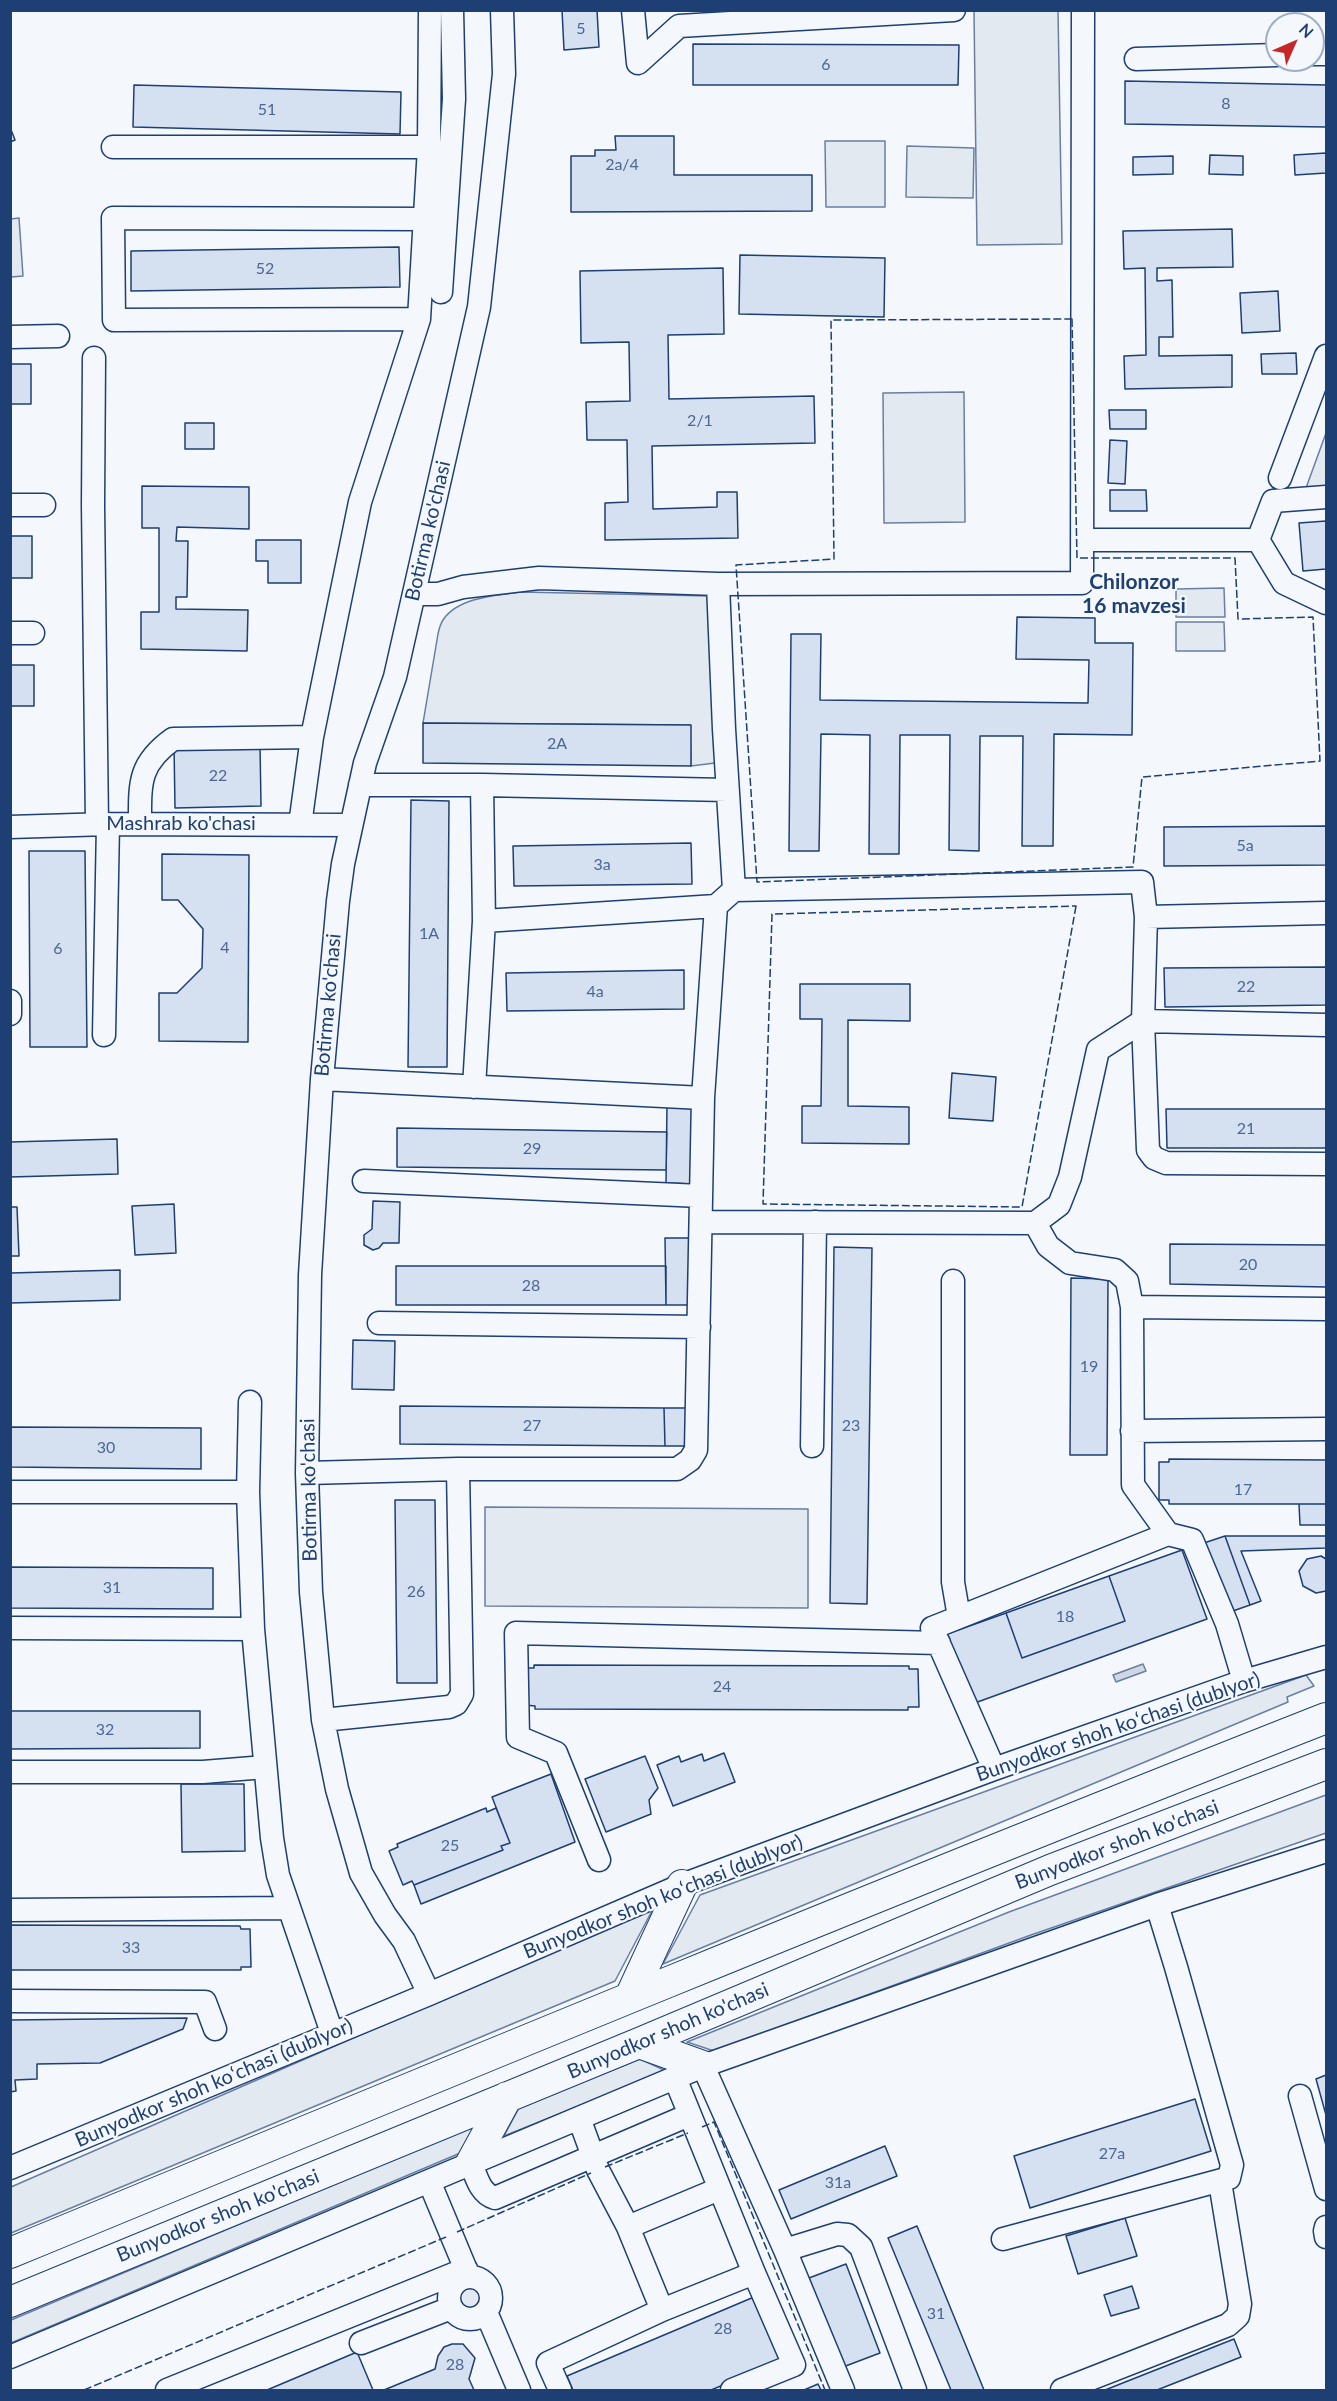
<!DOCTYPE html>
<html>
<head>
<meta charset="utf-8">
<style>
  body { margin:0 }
  #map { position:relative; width:1337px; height:2401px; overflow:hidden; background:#f4f7fb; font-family:Lato,sans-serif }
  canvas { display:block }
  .frame { position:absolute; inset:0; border:12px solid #1d3f73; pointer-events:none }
  .north { position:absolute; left:1265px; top:12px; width:60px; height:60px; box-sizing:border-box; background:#f4f7fb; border:2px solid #9eadc5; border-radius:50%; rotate:45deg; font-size:16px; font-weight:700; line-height:24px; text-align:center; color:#1d3f73 }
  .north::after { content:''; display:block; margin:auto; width:21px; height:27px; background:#c62828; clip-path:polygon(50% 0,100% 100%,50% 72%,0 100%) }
</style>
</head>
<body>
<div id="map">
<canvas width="1337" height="2401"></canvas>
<div class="frame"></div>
<div class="north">N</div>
</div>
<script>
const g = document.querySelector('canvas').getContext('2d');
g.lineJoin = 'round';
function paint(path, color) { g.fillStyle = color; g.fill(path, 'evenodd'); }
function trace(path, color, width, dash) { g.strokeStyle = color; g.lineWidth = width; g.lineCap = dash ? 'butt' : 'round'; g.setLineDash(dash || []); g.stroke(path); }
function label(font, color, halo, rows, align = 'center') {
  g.font = font + ' Lato,sans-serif'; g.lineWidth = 4.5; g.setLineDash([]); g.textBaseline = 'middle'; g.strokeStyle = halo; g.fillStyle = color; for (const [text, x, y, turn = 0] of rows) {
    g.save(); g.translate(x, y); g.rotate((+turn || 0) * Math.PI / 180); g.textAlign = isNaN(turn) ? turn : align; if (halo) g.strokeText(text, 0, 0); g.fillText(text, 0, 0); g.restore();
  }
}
const green = new Path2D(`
  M974 11H1058L1062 244 977 245Z
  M825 141H885V207H826Z
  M907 146 974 148 973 198 906 197Z
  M19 218 23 276 11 277V219Z
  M964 392 965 522 884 523 883 393Z
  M1326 433V487L1306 488Z
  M1224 588 1225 617H1176V589Z
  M520 592 710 596 715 763 691 766 690 725 423 723 438 634C439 629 441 623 443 620 457 598 496 595 520 592Z
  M1176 622H1224L1225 651H1176Z
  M485 1507 808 1509V1608L485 1606Z
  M1306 1675 1314 1686 1287 1697 1288 1702 663 1964 700 1895Z
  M1326 1795V1833L1031 1935 714 2051 687 2042 1009 1912Z
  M654 1907 615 1981 11 2233V2187Z
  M640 2059 666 2071 504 2136 519 2108Z
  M483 2122 465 2151 11 2343V2320Z
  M456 2297a13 13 0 1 1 26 0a13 13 0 1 1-26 0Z`);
paint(green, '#e3e9f0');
trace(green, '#687fa3', 1.5);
const water = new Path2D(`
  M1143 1664 1146 1671 1116 1682 1113 1675Z`);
paint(water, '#cfd7e4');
trace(water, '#687fa3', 1.5);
const building = new Path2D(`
  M562 10H597L599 47 564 50Z
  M693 44 959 45 958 85H693Z
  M1125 81 1326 85V127L1125 124Z
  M134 85 401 92 400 134 133 127Z
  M10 127 15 140 10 142Z
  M615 136H674V175H812V211L571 212V156H595V150H616Z
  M1326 153V173L1295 175 1294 155Z
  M1210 155 1243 156V175L1209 174Z
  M1173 156V174L1133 175V157Z
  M1232 229 1233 267 1157 268V281L1172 280 1173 337H1159V356L1232 355V387L1125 389 1124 356 1146 355 1145 268 1124 269 1123 231Z
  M399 247 400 287 131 291V251Z
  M740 255 885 258 884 317 739 314Z
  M723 268 724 334 668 335 669 399 814 396 815 443 652 446 653 509 717 507V492H737L738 538 605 540V503L628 502 627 440H587L586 402 630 401 629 342 581 343 580 271Z
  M1278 291 1280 331 1242 333 1240 293Z
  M1296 353 1297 374H1262L1261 354Z
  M10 364H31V404H10Z
  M1109 410H1146V429H1110Z
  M185 423H214V449H185Z
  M1110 440 1127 441 1125 484 1108 483Z
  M142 486 249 487V529L177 527 176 541H188L187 597H176V609L248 610 247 651 141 649V612H159V528H142Z
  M1110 490H1146L1147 511H1110Z
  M1326 521V569L1303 571 1299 523Z
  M10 536H32V578H10Z
  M256 540H301V583H268V561H256Z
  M1017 617 1095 618V643H1133L1132 735 1054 734 1053 846H1022L1023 736H980L979 851 949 850 950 735H900L899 854H869L870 735 821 734 819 851H789L791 634H821L820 700 1088 703 1089 660 1016 659Z
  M10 665H34V706H10Z
  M423 723 691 725V766L423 763Z
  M260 744 261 806 175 808 174 745Z
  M411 800 449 801 447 1067H408Z
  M1326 826V865L1164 866V827Z
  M691 843 692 884 514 886 513 846Z
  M29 851H85L87 1047H30Z
  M162 854 249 855 248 1042 159 1041V993H177L202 968 203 929 178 900H162Z
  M1326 967V1005L1165 1007 1164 968Z
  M684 970V1009L507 1011 506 973Z
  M800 984H910V1021L848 1020V1106L909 1107V1144L802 1143V1106H821L822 1019H800Z
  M952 1073 996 1077 993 1121 949 1118Z
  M667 1104 695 1105 693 1184 666 1183Z
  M1166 1109H1326V1148H1167Z
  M397 1128 667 1132 666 1170 397 1167Z
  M117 1139 118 1174 10 1177V1142Z
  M373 1201 400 1202 399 1243H383L379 1248 373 1250 364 1245V1235L372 1229Z
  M174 1204 176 1253 135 1255 132 1206Z
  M10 1207H17L19 1256H10Z
  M665 1238H691L692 1305H666Z
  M1170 1244 1326 1245V1287L1170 1284Z
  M834 1247 872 1248 867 1604 830 1603Z
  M396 1266H666V1305H396Z
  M120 1270V1300L10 1303V1273Z
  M1071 1278 1108 1279 1107 1455H1070Z
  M353 1340 395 1341 394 1390 352 1389Z
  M400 1406 664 1408 665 1446 400 1444Z
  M664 1408H688V1446H665Z
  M10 1427 201 1428V1469L10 1467Z
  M1169 1459 1326 1460V1504H1169V1500H1159V1462H1169Z
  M395 1500H435L437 1683H397Z
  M1299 1504H1326V1525H1300Z
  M1225 1536 1250 1605 1230 1612 1204 1543Z
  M1225 1536H1326V1548L1241 1551 1261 1601 1250 1605Z
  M1182 1550 1207 1619 972 1704 947 1634 1006 1613 1022 1658 1125 1621 1109 1576Z
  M1321 1556 1326 1559V1591L1316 1593 1303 1586 1299 1571 1307 1559Z
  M10 1567 213 1568V1609L10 1608Z
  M1109 1576 1125 1621 1022 1658 1006 1613Z
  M534 1665 909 1666V1669H918L919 1707H908V1710L535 1709V1706L525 1705V1668H534Z
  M10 1711H200V1748L10 1749Z
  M724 1753 735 1782 673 1806 657 1765 679 1756 681 1762 702 1754 704 1761Z
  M645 1756 658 1788 649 1800 651 1814 606 1832 585 1779Z
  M551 1774 575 1842 421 1904 414 1885 503 1850 501 1846 510 1843 492 1797Z
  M181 1784H244L245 1851 182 1852Z
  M486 1808 487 1812 496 1808 510 1843 501 1846 503 1850 414 1885 412 1881 403 1885 389 1851 398 1847 397 1844Z
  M10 1925 240 1926 241 1929H250L251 1967H241V1970H10Z
  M187 2018 183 2029 100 2063 37 2064V2079L15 2080 16 2091 10 2092V2020Z
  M1326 2075V2115L1316 2079Z
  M1195 2099 1211 2151 1030 2208 1014 2156Z
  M885 2146 897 2176 791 2219 779 2190Z
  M1125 2218 1137 2256 1078 2274 1066 2236Z
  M917 2226 984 2390H951L888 2238Z
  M846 2264 880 2353 843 2367 809 2278Z
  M1132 2286 1139 2308 1111 2316 1104 2295Z
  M754 2297 781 2361 711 2390H573L567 2376Z
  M1234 2339 1241 2357 1157 2390H1105Z
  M452 2344H463L475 2358 469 2379 474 2390H384L435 2369 438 2356 444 2347Z
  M357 2352 373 2390H267Z
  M818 2384 821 2390H804Z`);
paint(building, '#d5e0f0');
trace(building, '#1d3f73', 1.5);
const minor = new Path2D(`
  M633 10 638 63 679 26 954 10
  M1313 54H1326
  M1136 59 1277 55
  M113 147H429
  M441 292 454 99 452 10
  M419 319 114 320 113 218 426 219
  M10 337 58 336
  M94 358 93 505 97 824
  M1280 478 1326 356
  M10 505H44
  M1084 540H1258L1284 583 1326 603
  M1258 540 1273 501 1326 497
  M414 594H438L463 587 539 578 718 584 1082 583 1083 10
  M10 633H33
  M360 785H482L484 921 474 1087
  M482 785 727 790
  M140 824C140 784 138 764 173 739L312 737
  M300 825 312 737 360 502 419 319 429 147 430 10
  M10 827 108 824 351 825
  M734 890 1142 882 1146 917 1143 1021 1098 1050 1070 1177 1059 1205 1035 1223
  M1146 917 1326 913
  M484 921 716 906
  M10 1001V1014
  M1326 1025 1143 1021 1148 1150 1154 1158 1166 1163 1326 1164
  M104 1035 108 824
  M322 1079 703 1098 716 906 734 890 724 729 718 584
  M364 1181 701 1196
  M702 1222 1035 1223 1048 1246 1070 1263 1115 1270 1127 1281 1132 1307 1133 1485 1168 1534 1192 1540 1227 1624 1244 1681
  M953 1281V1582L959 1617
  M1132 1307 1326 1309
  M379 1323 699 1327
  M250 1402 248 1492 253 1629 272 1838 278 1875 332 2033
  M1132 1431 1326 1429
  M812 1446 815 1222
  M307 1473 458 1469H677L690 1460 696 1450 703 1098
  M10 1492H248
  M10 1628 253 1629
  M323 1720 449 1707 456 1704 462 1694 458 1469
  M994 1769 932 1628 1168 1534
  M10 1772H203L265 1767
  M599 1860 556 1753 518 1737 516 1633 939 1643
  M10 1910 289 1908
  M429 1994 404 1941 385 1915 361 1873 337 1789 323 1720 311 1592 307 1473 310 1275 322 1079 338 901 343 864 365 763 395 677 479 307 504 74 502 10
  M10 2001 205 2002 215 2029
  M703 2066 785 2250 843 2390
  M675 2078 754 2273 794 2365 732 2390
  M1300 2096 1326 2189
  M579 2118 598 2170 628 2227 662 2310
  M471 2163C476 2176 480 2194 495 2198L689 2115
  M10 2168 429 1994 682 1885 994 1769 1244 1681 1326 1657
  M429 2181 469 2277
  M628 2227 719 2189
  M1326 2227 1325 2231 1326 2237
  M1003 2239 1229 2178 1232 2165 1176 1967 1157 1905
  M785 2250 837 2234 848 2235 861 2247 915 2390
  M449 2298a21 21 0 1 1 42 0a21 21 0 1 1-42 0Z
  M486 2312 519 2390
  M361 2343 451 2308
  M10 2357 703 2066 1157 1905 1326 1851
  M167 2390 466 2269
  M560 2390 548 2363 662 2310 754 2273
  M1062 2390 1228 2325 1238 2316 1240 2304 1220 2182`);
const major = new Path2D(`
  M630 1997 682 1885
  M639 2043 703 2066
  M471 2163 507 2097
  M10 2253C448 2072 886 1891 1326 1718
  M10 2302 639 2043 1050 1870 1326 1764`);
trace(minor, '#1d3f73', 25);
trace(major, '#1d3f73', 32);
trace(minor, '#f4f7fb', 22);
trace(major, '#f4f7fb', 30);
trace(new Path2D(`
  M1072 319 1077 558H1235L1238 619 1313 617 1320 761 1142 777 1133 867 757 882 736 565 834 559 831 320Z
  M1076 906 1022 1207 763 1204 772 914Z
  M702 2127 714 2122 825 2390
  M605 2167 688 2133
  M457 2232 591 2173
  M84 2390 446 2237`), '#1d3f73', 1.5, [8, 3]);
label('16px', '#4b6792', null, [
  ["5",581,29],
  ["6",826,65],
  ["8",1226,104],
  ["51",267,110],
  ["2a/4",622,165],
  ["52",265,269],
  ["2/1",700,421],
  ["2А",557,744],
  ["22",218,776],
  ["5а",1245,846],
  ["3а",602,865],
  ["1А",429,934],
  ["4",225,948],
  ["6",58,949],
  ["22",1246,987],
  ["4а",595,992],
  ["21",1246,1129],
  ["29",532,1149],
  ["20",1248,1265],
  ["28",531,1286],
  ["19",1089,1367],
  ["27",532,1426],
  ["23",851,1426],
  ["30",106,1448],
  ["17",1243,1490],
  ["31",112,1588],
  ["26",416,1592],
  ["18",1065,1617],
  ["24",722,1687],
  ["32",105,1730],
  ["25",450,1846],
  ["33",131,1948],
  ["27а",1112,2154],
  ["31а",838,2183],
  ["31",936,2314],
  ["28",723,2329],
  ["28",455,2365]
]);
label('20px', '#1d3f73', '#f4f7fb', [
  ["Botirma ko'chasi",428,531,-77],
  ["Mashrab ko'chasi",181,824],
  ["Botirma ko'chasi",328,1005,-85],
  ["Botirma ko'chasi",309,1490,-91],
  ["Bunyodkor shoh koʻchasi (dublyor)",1118,1727,-19],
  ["Bunyodkor shoh ko'chasi",1117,1845,-21],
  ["Bunyodkor shoh koʻchasi (dublyor)",663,1897,-22],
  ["Bunyodkor shoh ko'chasi",668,2031,-23],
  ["Bunyodkor shoh koʻchasi (dublyor)",214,2083,-23],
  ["Bunyodkor shoh ko'chasi",218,2216,-22]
]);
label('bold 21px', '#1d3f73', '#f4f7fb', [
  ["Chilonzor",1134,582],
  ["16 mavzesi",1134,606]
]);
</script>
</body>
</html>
